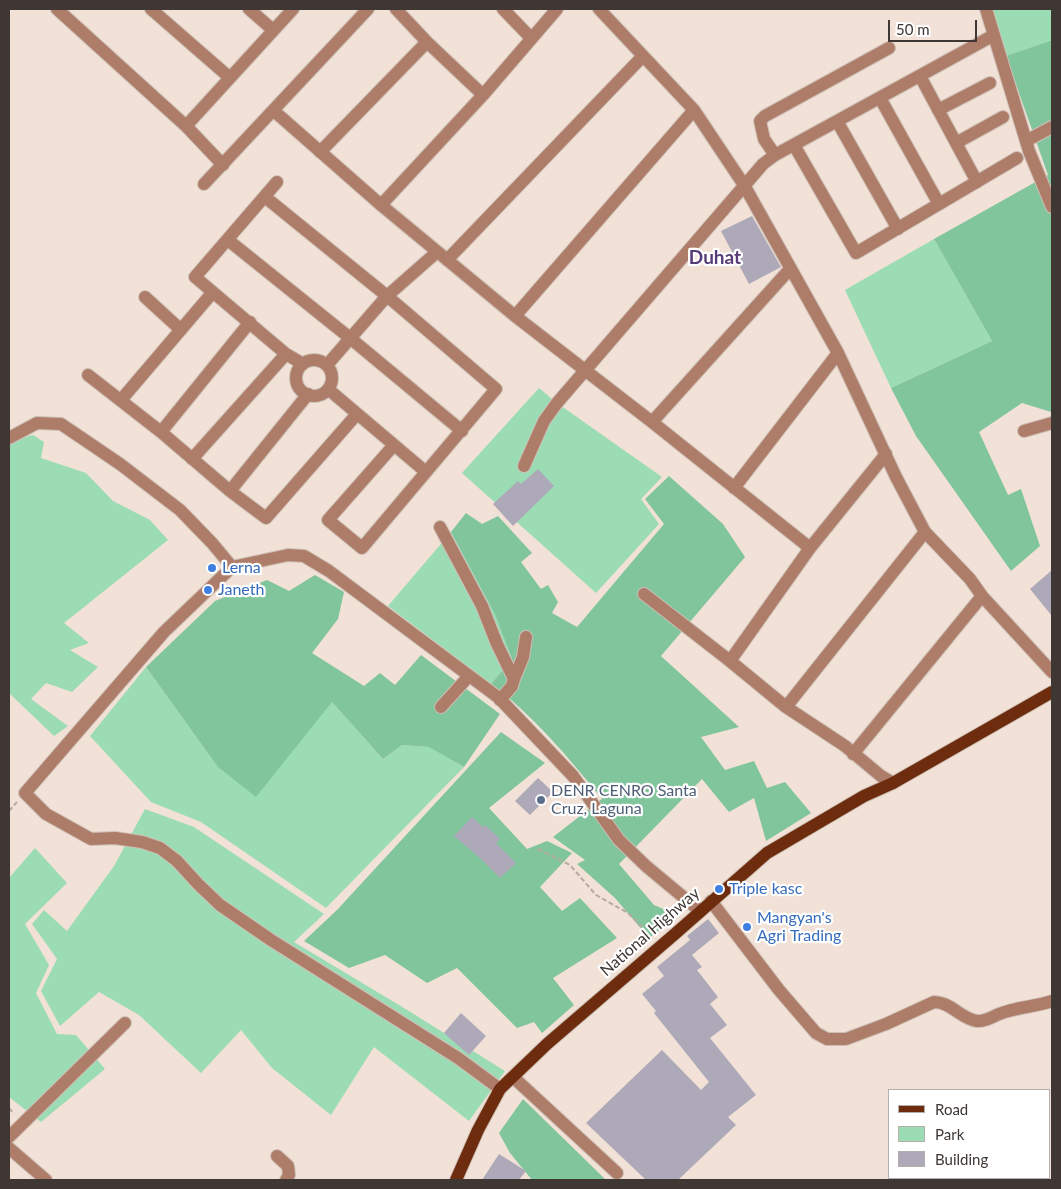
<!DOCTYPE html>
<html>
<head>
<meta charset="utf-8">
<style>
  body { margin:0 }
  #map { position:relative; width:1061px; height:1189px; overflow:hidden; background:#f1e1d6; font-family:Lato,sans-serif }
  canvas { display:block }
  .frame { position:absolute; inset:0; border:10px solid #3e3733; pointer-events:none }
  .legend { position:absolute; left:888px; top:1089px; width:162px; height:90px; box-sizing:border-box; background:#fff; border:1px solid #b2afad; margin:0; padding:6px 9px; list-style:none; font-size:15px; color:#3e3733 }
  .legend li { display:flex; align-items:center; gap:10px; height:25px }
  .legend b { width:25px; border:1px solid #b2afad }
  .scale { position:absolute; left:888px; top:20px; width:89px; height:22px; box-sizing:border-box; border:2px solid #3e3733; border-top:0; padding-left:6px; font-size:15px; line-height:18px; white-space:nowrap; color:#3e3733; -webkit-text-stroke:4px #fff; paint-order:stroke }
</style>
</head>
<body>
<div id="map">
<canvas width="1061" height="1189"></canvas>
<div class="frame"></div>
<ul class="legend">
<li><b style="height:6px;background:#6d2c0d"></b>Road</li>
<li><b style="height:14px;background:#9cdcb5"></b>Park</li>
<li><b style="height:14px;background:#aea9b9"></b>Building</li>
</ul>
<div class="scale">50 m</div>
</div>
<script>
const g = document.querySelector('canvas').getContext('2d');
g.lineJoin = 'round';
function paint(path, color) { g.fillStyle = color; g.fill(path, 'evenodd'); }
function trace(path, color, width, dash) { g.strokeStyle = color; g.lineWidth = width; g.lineCap = dash ? 'butt' : 'round'; g.setLineDash(dash || []); g.stroke(path); }
function label(font, color, halo, rows, align = 'center') {
  g.font = font + ' Lato,sans-serif'; g.lineWidth = 4.5; g.setLineDash([]); g.textBaseline = 'middle'; g.strokeStyle = halo; g.fillStyle = color; for (const [text, x, y, turn = 0] of rows) {
    g.save(); g.translate(x, y); g.rotate((+turn || 0) * Math.PI / 180); g.textAlign = isNaN(turn) ? turn : align; if (halo) g.strokeText(text, 0, 0); g.fillText(text, 0, 0); g.restore();
  }
}
paint(new Path2D(`
  M993 9H1052V40L1006 56Z
  M934 239 992 341 891 388 845 290Z
  M539 388 557 403 662 477 641 499 659 524 596 593 462 473Z
  M33 435 44 442 41 458 86 473 113 501 150 520 168 540 64 623 89 643 70 650 98 667 72 692 46 683 31 699 68 726 54 736 9 693V441Z
  M451 532 496 614 512 659 491 684 388 606Z
  M146 667 217 766 332 702 383 759 402 745 430 747 464 767 326 908 201 822 151 802 90 736Z
  M145 809 194 827 324 914 294 942 404 1008 505 1071 469 1121 374 1047 331 1115 272 1068 241 1030 201 1073 139 1015 99 992 60 1026 41 991 57 959 32 924 44 910 67 931 114 866Z
  M35 848 67 883 25 924 49 965 36 993 57 1034 76 1035 105 1069 41 1122 9 1097V878Z`), '#9cdcb5');
paint(new Path2D(`
  M1052 40V417L1051 412 1022 403 979 432 1008 495 1021 489 1040 546 1011 571 916 436 891 388 992 341 934 239 1048 175 1006 56Z
  M669 476 723 524 745 557 661 656 739 727 701 737 725 770 754 761 767 788 785 782 811 813 766 841 754 798 729 812 702 779 619 864 654 905 680 916 649 938 615 898 577 864 585 860 553 837 602 799C571 760 531 713 491 684L512 659 495 614 451 532 466 513 482 524 498 516 532 553 521 562 541 589 548 585 558 602 552 613 577 627 664 524 645 499Z
  M315 575 344 592 338 619 312 653 364 686 380 673 395 685 421 655 500 714 464 767 429 747 402 745 383 759 332 702 256 797 217 766 146 667 215 601 267 580 289 591Z
  M501 732 545 763 489 808 527 849 547 841 572 853 540 887 562 911 580 898 617 938 553 978 574 1005 542 1033 534 1022 517 1028 457 968 427 983 385 955 349 968 304 941 337 910Z
  M523 1099 606 1180H532L510 1153 499 1133Z`), '#81c59d');
paint(new Path2D(`
  M752 216 781 267 749 284 721 231Z
  M538 469 554 486 513 526 493 504 518 481 521 484Z
  M1052 570V616L1030 589Z
  M538 778 553 792 530 815 515 801Z
  M472 817 483 827 485 825 500 839 496 843 516 863 500 878 481 859 454 836Z
  M708 919 719 933 692 955 702 967 697 970 718 997 710 1004 727 1025 710 1038 756 1095 728 1117 736 1125 678 1180H646L586 1123 662 1050 701 1090 709 1082 654 1013 656 1011 642 994 664 976 657 967 690 940 687 936Z
  M461 1013 486 1036 469 1055 444 1033Z
  M499 1154 526 1171 519 1180H482Z`), '#aea9b9');
const minor = new Path2D(`
  M57 9 186 126 223 165
  M151 9 229 77
  M249 9 273 30
  M396 9 427 42 483 95
  M503 9 531 38
  M599 9 694 110 744 185 838 353 896 477 925 532 970 579 982 596 1052 672
  M986 9 1029 151 1052 207
  M920 76 977 182
  M880 98 939 204
  M938 110 990 83
  M274 111 381 205 515 316 652 422 810 548
  M837 121 898 229
  M186 126 293 9
  M1026 141 1052 127
  M956 143 1003 117
  M794 145 856 253 1017 158
  M320 152 427 42
  M775 155 994 35
  M277 182 195 277 286 354 303 364
  M204 184 368 9
  M265 197 387 296 496 389 362 548 328 520 394 445
  M381 205 483 95 557 9
  M228 240 350 338 462 431
  M447 260 643 56
  M145 297 181 330
  M515 316 694 110
  M296 378a18 18 0 1 1 36 0a18 18 0 1 1-36 0Z
  M327 365 387 296 437 252
  M88 375 161 432 230 491 266 518 357 414
  M328 389 426 472
  M121 400 213 292
  M652 422 790 269
  M1024 431 1052 423
  M161 432 250 322
  M9 438 37 423 61 424 120 464 180 510 212 543 232 567
  M192 459 286 354
  M524 466 544 421 557 403 763 164 775 155 764 139 760 121 765 116 889 48
  M734 488 838 353
  M230 491 308 394
  M440 527 482 606 497 644 514 679 512 686 500 700
  M644 594 730 661 786 707 845 746 881 776 893 783
  M730 661 810 548 886 454
  M514 679 523 657 526 637
  M441 707 469 676
  M786 707 925 532
  M853 754 982 596
  M711 901 779 990 816 1033 827 1039H846L886 1024 934 1002C951 1002 961 1019 977 1021 985 1022 992 1017 999 1014 1016 1007 1035 1007 1052 1001
  M513 1077 617 1173
  M500 1089 458 1058 271 940 220 905 198 884 177 861 160 848 142 842 115 838 91 839 46 814 25 793 164 632 232 567 288 555 304 556 329 571 499 698 573 776 619 840 646 866 700 911
  M9 1137 125 1023
  M9 1148 46 1180
  M277 1156 288 1166 289 1175 286 1180`);
const major = new Path2D(`
  M456 1180 478 1130 500 1089 547 1044 676 933 767 853 864 796 893 783 1052 692`);
trace(minor, '#cdbfb5', 14);
trace(major, '#cdbfb5', 14);
trace(new Path2D(`
  M9 811 17 802
  M538 849 570 865 596 895 628 913 641 926 663 929
  M9 1108 14 1114`), '#b7aaa1', 2, [5, 2.5]);
trace(minor, '#ae7d6a', 12);
trace(major, '#6d2c0d', 12);
for (const [x, y, r, color] of [
  [212,568,5,"#3f7fe0"],
  [208,590,5,"#3f7fe0"],
  [541,800,5,"#5c6f8a"],
  [719,889,5,"#3f7fe0"],
  [747,927,5,"#3f7fe0"]
]) { const dot = new Path2D(); dot.arc(x, y, r, 0, 2 * Math.PI); g.fillStyle = color; g.fill(dot); trace(dot, '#fff', 2); }
label('16px', '#366cbe', '#fff', [
  ["Lerna",222,568],
  ["Janeth",218,590],
  ["Triple kasc",729,889],
  ["Mangyan's",757,918],
  ["Agri Trading",757,936]
], 'left');
label('16px', '#4e5e75', '#fff', [
  ["DENR CENRO Santa",551,791],
  ["Cruz, Laguna",551,809]
], 'left');
label('16px', '#3e3733', '#fff', [
  ["National Highway",650,932,-41]
]);
label('bold 19px', '#563b77', '#fff', [
  ["Duhat",715,258]
]);
</script>
</body>
</html>
